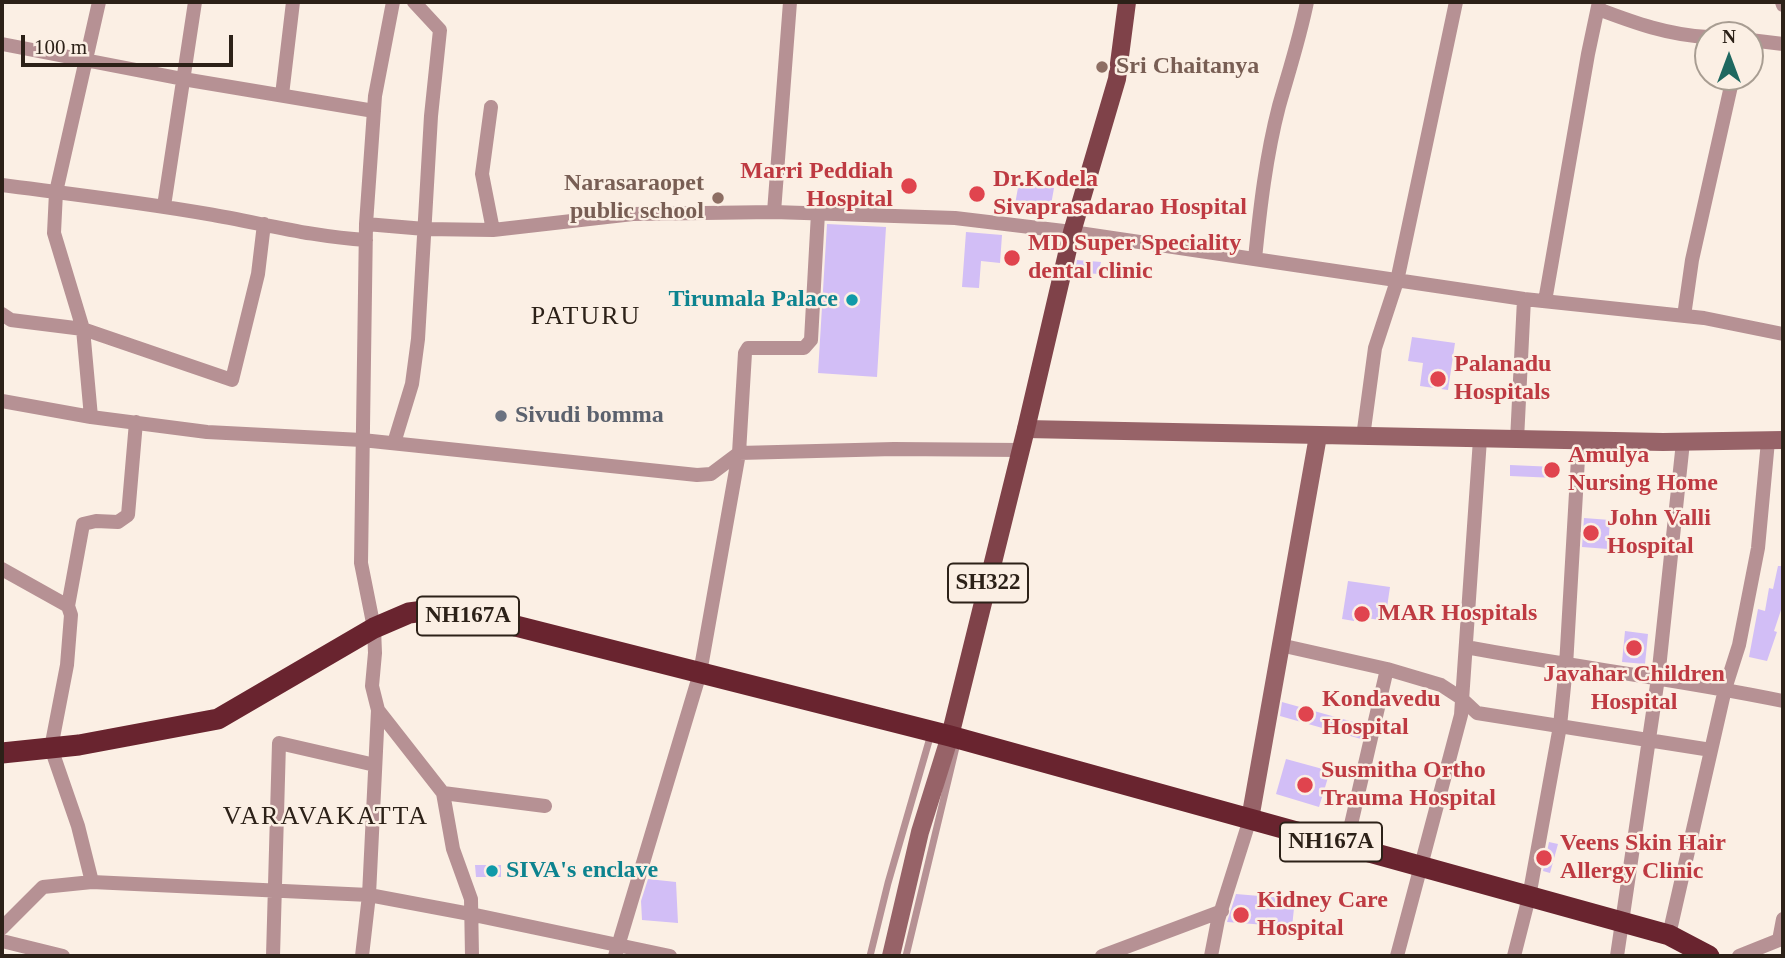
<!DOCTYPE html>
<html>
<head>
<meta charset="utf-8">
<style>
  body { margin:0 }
  #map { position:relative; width:1785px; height:958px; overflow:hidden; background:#fbefe4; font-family:Georgia,serif }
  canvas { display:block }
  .frame { position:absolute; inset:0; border:4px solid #2c2118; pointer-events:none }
  .north { position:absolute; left:1694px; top:21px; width:70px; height:70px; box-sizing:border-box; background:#fbefe4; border:2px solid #a89d92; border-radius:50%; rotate:0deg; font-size:19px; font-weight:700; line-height:28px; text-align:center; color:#2c2118 }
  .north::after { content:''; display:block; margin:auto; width:24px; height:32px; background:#1f6860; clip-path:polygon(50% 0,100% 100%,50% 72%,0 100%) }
  .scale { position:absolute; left:21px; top:35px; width:212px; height:32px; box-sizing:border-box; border:4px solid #2c2118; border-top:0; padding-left:9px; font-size:21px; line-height:24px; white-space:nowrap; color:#2c2118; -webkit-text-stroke:5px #fbefe4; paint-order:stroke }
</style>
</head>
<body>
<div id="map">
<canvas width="1785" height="958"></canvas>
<div class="frame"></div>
<div class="north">N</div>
<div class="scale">100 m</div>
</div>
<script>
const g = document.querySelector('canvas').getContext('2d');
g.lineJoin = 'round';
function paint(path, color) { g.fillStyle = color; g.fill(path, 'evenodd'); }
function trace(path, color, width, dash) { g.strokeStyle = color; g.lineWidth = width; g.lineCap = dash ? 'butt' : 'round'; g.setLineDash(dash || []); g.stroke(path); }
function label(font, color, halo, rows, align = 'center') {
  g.font = font + ' Georgia,serif'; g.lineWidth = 5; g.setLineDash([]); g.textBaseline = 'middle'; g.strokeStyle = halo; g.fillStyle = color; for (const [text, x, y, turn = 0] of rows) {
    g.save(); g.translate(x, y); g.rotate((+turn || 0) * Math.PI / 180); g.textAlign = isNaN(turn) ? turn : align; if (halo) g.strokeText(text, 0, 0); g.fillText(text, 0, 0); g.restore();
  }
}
paint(new Path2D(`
  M1019 182 1054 188 1049 216 1014 210Z
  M827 224 886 227 877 377 818 373Z
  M966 232 1002 235 1000 263 981 261 979 288 962 287Z
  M1077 260 1101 262 1098 274 1075 272Z
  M1412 337 1455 343 1448 390 1420 386 1423 363 1408 361Z
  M1510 465 1556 467V478L1510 476Z
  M1584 518 1610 520 1608 549 1582 547Z
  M1778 566H1783V604L1774 631 1777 632 1767 661 1749 657 1758 609 1765 611 1769 588 1773 589Z
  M1348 581 1390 587 1385 621 1355 616 1354 621 1342 619Z
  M1625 631 1648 634 1645 664 1622 662Z
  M1282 702 1364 725 1361 739 1280 716Z
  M1286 759 1330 771 1319 807 1276 794Z
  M1549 842 1558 844 1550 873 1543 871Z
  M475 865H501V877H476Z
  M648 879 676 882 678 923 642 920 641 901Z
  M1236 894 1295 899 1292 927 1227 922Z`), '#d2bef6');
trace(new Path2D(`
  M870 956 888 883 931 734
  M906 956 958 739`), '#b69194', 7);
trace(new Path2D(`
  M393 2 375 96 366 224 361 563 374 628 375 653 372 686 378 710 443 793 453 849 471 899 472 956
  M1782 2 1783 5
  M1598 9C1635 23 1668 35 1708 37
  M1750 40 1783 44
  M2 44 183 79 374 111
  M282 95 293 2
  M491 107 482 174 493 230
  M2 185C71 194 140 202 208 214 261 223 313 237 366 240
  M164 206 195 2
  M774 212 790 2
  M366 224 425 229 493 230 633 214 774 212 955 218 1072 232 1524 299 1704 318 1783 334
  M1255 259C1260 208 1266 156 1279 106 1289 71 1300 37 1307 2
  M1545 301 1588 54 1599 2
  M2 314 11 320 83 329 232 380 258 274 264 224
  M1684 316 1692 260 1733 77
  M2 401 91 417 207 432 362 440 697 475 711 474 739 453 745 353 748 348H804L811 340 818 213
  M91 417 83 329 54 233 56 192 99 2
  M1363 437 1375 348 1397 281 1456 2
  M1517 440 1524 299
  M394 443 412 384 418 339 431 116 440 30 414 2
  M2 569 68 606
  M1280 645 1387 669 1441 685 1461 698 1477 713 1711 750
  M1466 647C1572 667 1678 679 1783 701
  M443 793 545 806
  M1346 846 1387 669
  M92 882 78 826 51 748 67 665 71 615 68 606 83 524 96 521 118 522 128 515 136 422
  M2 928 43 887 92 882 369 895 470 914 670 956
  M1669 935 1725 689 1739 645 1758 548 1768 441
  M2 941 63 956
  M273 956 279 743 375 765
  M362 956 369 895 378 710
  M615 956 700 673 739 453 894 449 1020 450
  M1102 956 1222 911
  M1211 956 1218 920 1250 819
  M1397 956 1461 715 1480 439
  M1514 956 1529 897 1560 726 1566 666 1579 441
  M1617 956 1658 678 1683 442
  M1739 956 1779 940 1783 919`), '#b69194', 14);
trace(new Path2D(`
  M1026 429 1663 442 1783 440
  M1250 819 1318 436
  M891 956 920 832 950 736`), '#976368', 18);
trace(new Path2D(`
  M950 736 1026 429 1072 232 1117 79 1127 2`), '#7f4249', 18);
trace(new Path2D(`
  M2 753 79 745 218 719 374 628 409 613 439 609 496 621 950 736 1669 935 1709 956`), '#69242f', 21);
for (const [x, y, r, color] of [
  [1102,67,7,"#8d6e63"],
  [909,186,9,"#e0444e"],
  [977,194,9,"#e0444e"],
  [718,198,7,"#8d6e63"],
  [1012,258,9,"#e0444e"],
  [852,300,7,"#0f9aa8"],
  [1438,379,9,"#e0444e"],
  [501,416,7,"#6b7280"],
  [1552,470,9,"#e0444e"],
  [1591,533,9,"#e0444e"],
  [1362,614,9,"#e0444e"],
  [1634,648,9,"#e0444e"],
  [1306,714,9,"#e0444e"],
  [1305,785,9,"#e0444e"],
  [1544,858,9,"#e0444e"],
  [492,871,7,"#0f9aa8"],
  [1241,915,9,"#e0444e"]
]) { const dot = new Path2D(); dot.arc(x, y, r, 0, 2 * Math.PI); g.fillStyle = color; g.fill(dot); trace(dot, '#fbefe4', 2.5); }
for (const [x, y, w] of [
  [988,583,80],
  [468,616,102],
  [1331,842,102]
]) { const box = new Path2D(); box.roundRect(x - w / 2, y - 19.5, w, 39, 5); g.fillStyle = '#fbefe4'; g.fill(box); trace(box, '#2c2118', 2); }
label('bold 23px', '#2c2118', null, [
  ["SH322",988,583],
  ["NH167A",468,616],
  ["NH167A",1331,842]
]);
label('bold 24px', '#785e54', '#fbefe4', [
  ["Sri Chaitanya",1116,67],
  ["Narasaraopet",704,184,"right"],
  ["public school",704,212,"right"]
], 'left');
label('bold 24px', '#be3a42', '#fbefe4', [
  ["Marri Peddiah",893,172,"right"],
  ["Hospital",893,200,"right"],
  ["Dr.Kodela",993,180],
  ["Sivaprasadarao Hospital",993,208],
  ["MD Super Speciality",1028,244],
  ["dental clinic",1028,272],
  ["Palanadu",1454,365],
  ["Hospitals",1454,393],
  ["Amulya",1568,456],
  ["Nursing Home",1568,484],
  ["John Valli",1607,519],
  ["Hospital",1607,547],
  ["MAR Hospitals",1378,614],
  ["Javahar Children",1634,675,"center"],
  ["Hospital",1634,703,"center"],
  ["Kondavedu",1322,700],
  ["Hospital",1322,728],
  ["Susmitha Ortho",1321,771],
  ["Trauma Hospital",1321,799],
  ["Veens Skin Hair",1560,844],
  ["Allergy Clinic",1560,872],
  ["Kidney Care",1257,901],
  ["Hospital",1257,929]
], 'left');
label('bold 24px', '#0d838f', '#fbefe4', [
  ["Tirumala Palace",838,300],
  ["SIVA's enclave",506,871,"left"]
], 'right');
label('bold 24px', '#5b616d', '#fbefe4', [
  ["Sivudi bomma",515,416]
], 'left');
g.letterSpacing = '2px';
label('26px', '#2c2118', '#fbefe4', [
  ["PATURU",586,317],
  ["VARAVAKATTA",326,817]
]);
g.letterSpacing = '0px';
</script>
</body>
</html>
